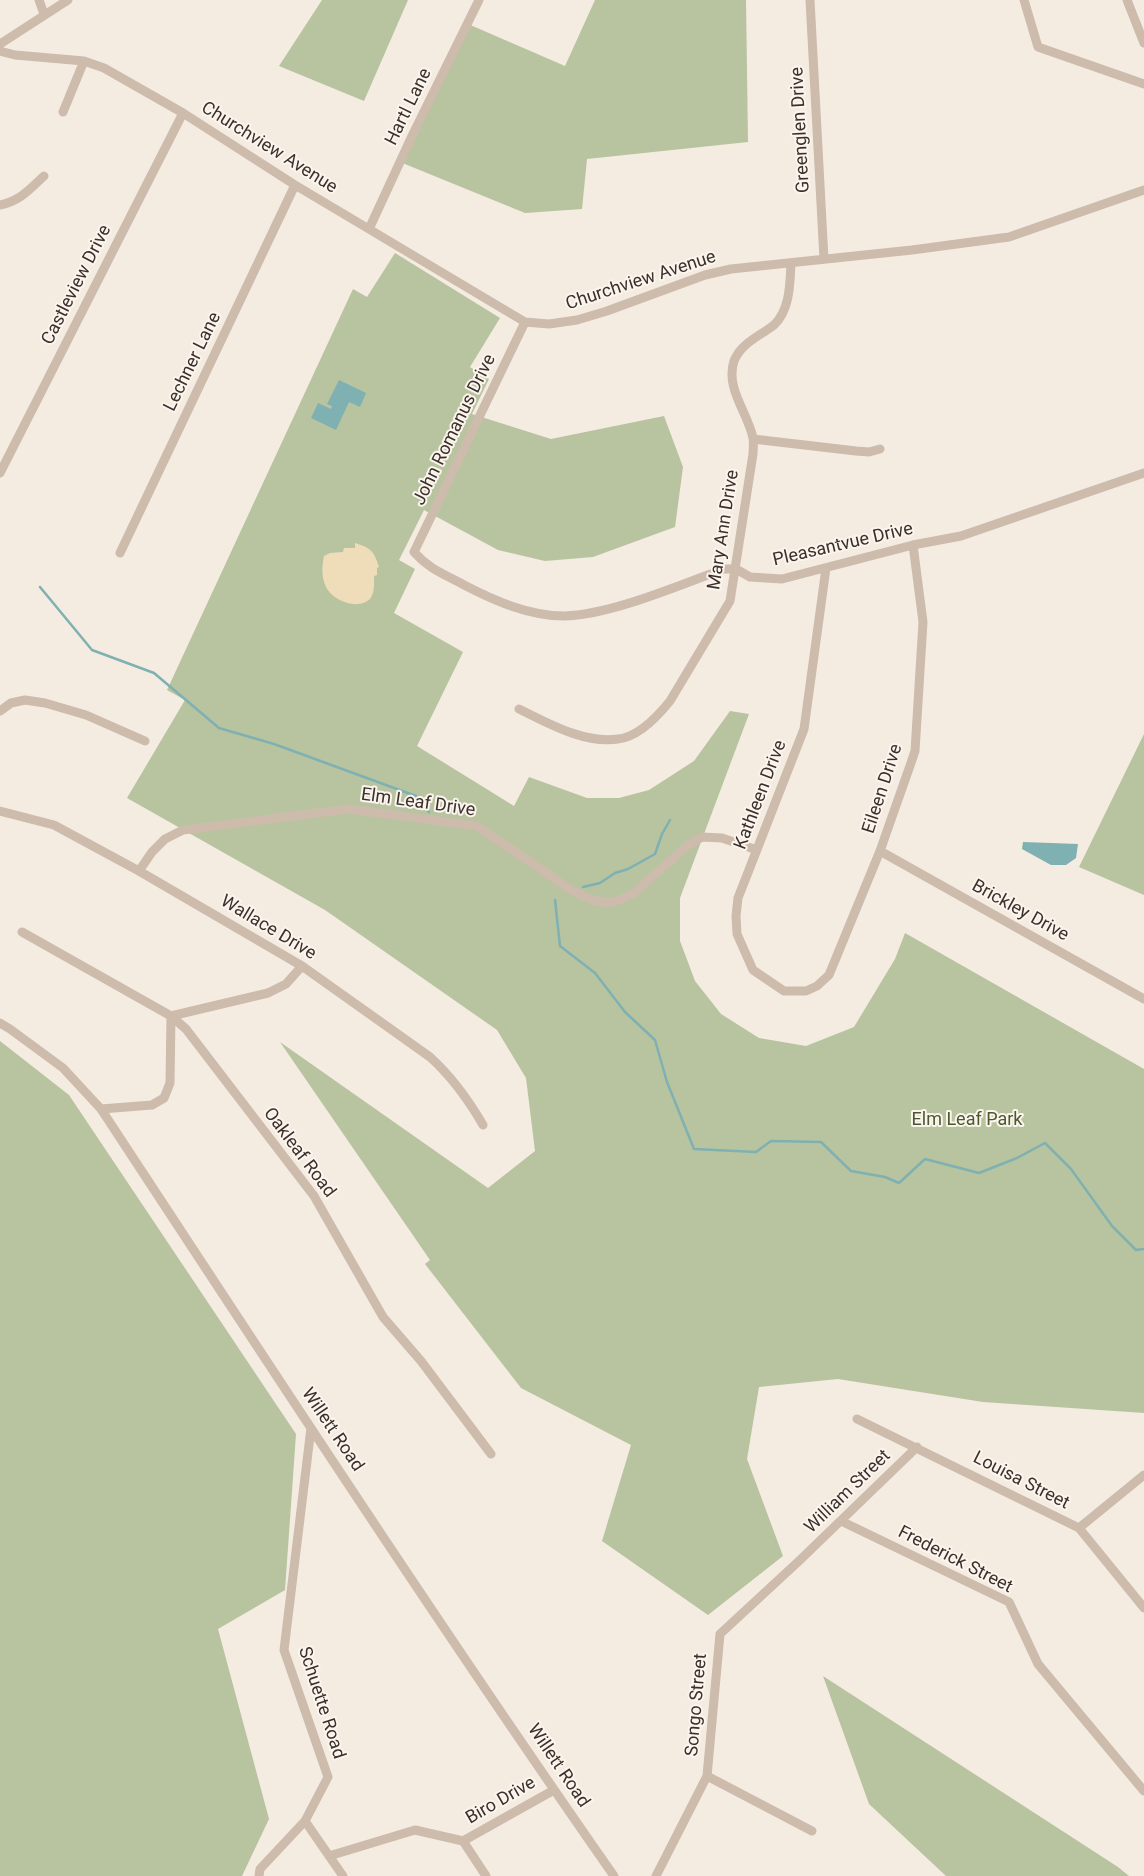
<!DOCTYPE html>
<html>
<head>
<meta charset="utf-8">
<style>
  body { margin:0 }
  canvas { display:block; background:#f4ebe1 }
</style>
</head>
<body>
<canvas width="1144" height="1876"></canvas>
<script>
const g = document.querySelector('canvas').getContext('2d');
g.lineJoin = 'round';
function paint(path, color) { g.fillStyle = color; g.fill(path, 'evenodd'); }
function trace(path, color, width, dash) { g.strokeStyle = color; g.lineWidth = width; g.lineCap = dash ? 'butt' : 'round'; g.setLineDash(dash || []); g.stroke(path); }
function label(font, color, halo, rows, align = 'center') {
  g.font = font + ' Roboto,sans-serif'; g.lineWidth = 4; g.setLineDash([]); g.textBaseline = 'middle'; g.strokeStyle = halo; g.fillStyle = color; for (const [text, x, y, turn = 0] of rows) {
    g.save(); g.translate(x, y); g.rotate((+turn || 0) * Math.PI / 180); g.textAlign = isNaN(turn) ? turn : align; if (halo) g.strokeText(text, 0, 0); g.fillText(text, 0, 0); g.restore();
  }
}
paint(new Path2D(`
  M322 0H408L364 101 279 66Z
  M595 0H746L748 142 587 159 582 209 525 213 400 162 468 24 565 66Z
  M395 253 500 318 470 367 489 379 472 414 551 439 664 416 683 467 675 527 593 557 545 561 498 550 424 510 399 560 415 569 394 613 463 652 417 746 514 806 529 777 587 798H619L649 790 694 761 730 711 749 714 680 898V941L695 981 721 1014 759 1038 806 1046 854 1027 895 959 905 933 1144 1069V1413L983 1402 838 1379 759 1387 747 1459 783 1556 708 1615 602 1541 631 1445 521 1388 425 1264 430 1260 280 1042 488 1188 535 1151 526 1078 497 1030 325 910 127 798 185 700 167 690 353 289 367 297Z
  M1144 734V895L1079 867Z
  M0 1041 69 1095 296 1434 285 1590 218 1629 269 1819 242 1876H0Z
  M823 1676 1118 1867 1129 1876H946L869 1804Z`), '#b8c4a0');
paint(new Path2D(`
  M355 543C371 548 374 551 379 567L377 568V575L374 576C374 583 375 593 370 599 357 611 332 600 326 587 321 576 322 567 324 556L330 553 343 552 344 548H355Z`), '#efdcb8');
paint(new Path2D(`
  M339 380 366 393 360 407 349 402 336 430 311 418 318 403 331 409 332 406 327 404Z
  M1023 842 1078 844 1076 858 1066 865H1051L1022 849Z`), '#7fb0b2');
trace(new Path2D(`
  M40 587 92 650 154 673 219 728 274 744 416 796 429 812
  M583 887 600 883 615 873 628 869 655 854 662 834 670 820
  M555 900 560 946 595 973 625 1012 655 1040 667 1082 694 1149 756 1152 771 1141 821 1142 851 1171 885 1177 899 1183 925 1159 979 1173 1017 1158 1045 1143 1071 1169 1112 1226 1136 1250 1144 1249`), '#7fb0b2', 2.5);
trace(new Path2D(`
  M39 0 44 14
  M810 0 824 259
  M1024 0 1038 47 1144 84
  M1127 0 1144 43
  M0 44 68 0
  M0 51 15 55 84 61 104 68 183 113 295 185 525 322 549 324 577 320 607 311 705 275 731 269 912 250 1009 237 1144 190
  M63 112 84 61
  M0 205C20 201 30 189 44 176
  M369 229 412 136 479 0
  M525 322 414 552C429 569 444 574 464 585 495 601 529 616 564 616 611 615 679 585 724 569H736L750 577 782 579 913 545 961 536 1144 473
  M753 439 856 451 869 452 880 449
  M0 473 183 113
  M120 553 295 185
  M826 568 804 729 738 898 736 916 737 934 753 970 784 991H806L817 986 829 975 880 851 912 760 915 751 923 622 913 545
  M519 709C548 723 584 744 618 739 638 737 658 716 670 701L730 601 753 454C753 449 754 443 753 438 748 413 725 388 734 361 741 343 760 336 774 325 790 310 790 284 791 263
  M0 711 11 703 25 700 45 703 86 715 145 741
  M0 811 54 825 139 871 302 966 430 1057C452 1077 468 1099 483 1125
  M880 851 1144 999
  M139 871 152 852 165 839 183 830 348 809 477 826 571 890 592 900 607 903 620 900 634 893 688 845 702 837 722 838 757 850
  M22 932 171 1016 186 1029 314 1196 383 1317 421 1361 491 1454
  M0 1023 10 1029 63 1068 101 1109C270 1366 438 1624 614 1876
  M101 1109 152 1105 164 1098 170 1083 171 1016 268 993 286 984 302 966
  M857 1419 1079 1528 1144 1608
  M841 1521 1009 1602 1038 1664 1144 1791
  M1079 1528 1144 1475
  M707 1776 812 1831
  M305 1821 343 1876
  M463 1841 554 1790
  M329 1856 415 1830 463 1841 486 1876
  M259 1876 260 1869 305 1821 328 1777 284 1650 311 1428
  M656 1876 707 1776 720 1634 800 1560 917 1447`), '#cdbbac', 9);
label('18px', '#3b302b', '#fbf5ee', [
  ["Hartl Lane",409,107,-64],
  ["Greenglen Drive",801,130,-93],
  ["Churchview Avenue",269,148,32],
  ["Churchview Avenue",641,281,-18],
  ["Castleview Drive",77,285,-63],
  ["Lechner Lane",193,362,-64],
  ["John Romanus Drive",455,430,-64],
  ["Mary Ann Drive",724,530,-81],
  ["Pleasantvue Drive",843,545,-13],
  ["Eileen Drive",883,789,-72],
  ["Kathleen Drive",761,795,-69],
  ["Elm Leaf Drive",418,803,8],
  ["Brickley Drive",1020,911,29],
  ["Wallace Drive",268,928,31],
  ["Oakleaf Road",299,1153,53],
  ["Willett Road",332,1430,56],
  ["Louisa Street",1021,1481,27],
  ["William Street",848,1492,-44],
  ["Frederick Street",955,1560,27],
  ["Schuette Road",321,1703,72],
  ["Songo Street",697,1705,-85],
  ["Willett Road",558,1766,56],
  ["Biro Drive",501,1801,-30]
]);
label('18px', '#4a5a2e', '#fbf5ee', [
  ["Elm Leaf Park",967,1120]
]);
</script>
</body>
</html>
